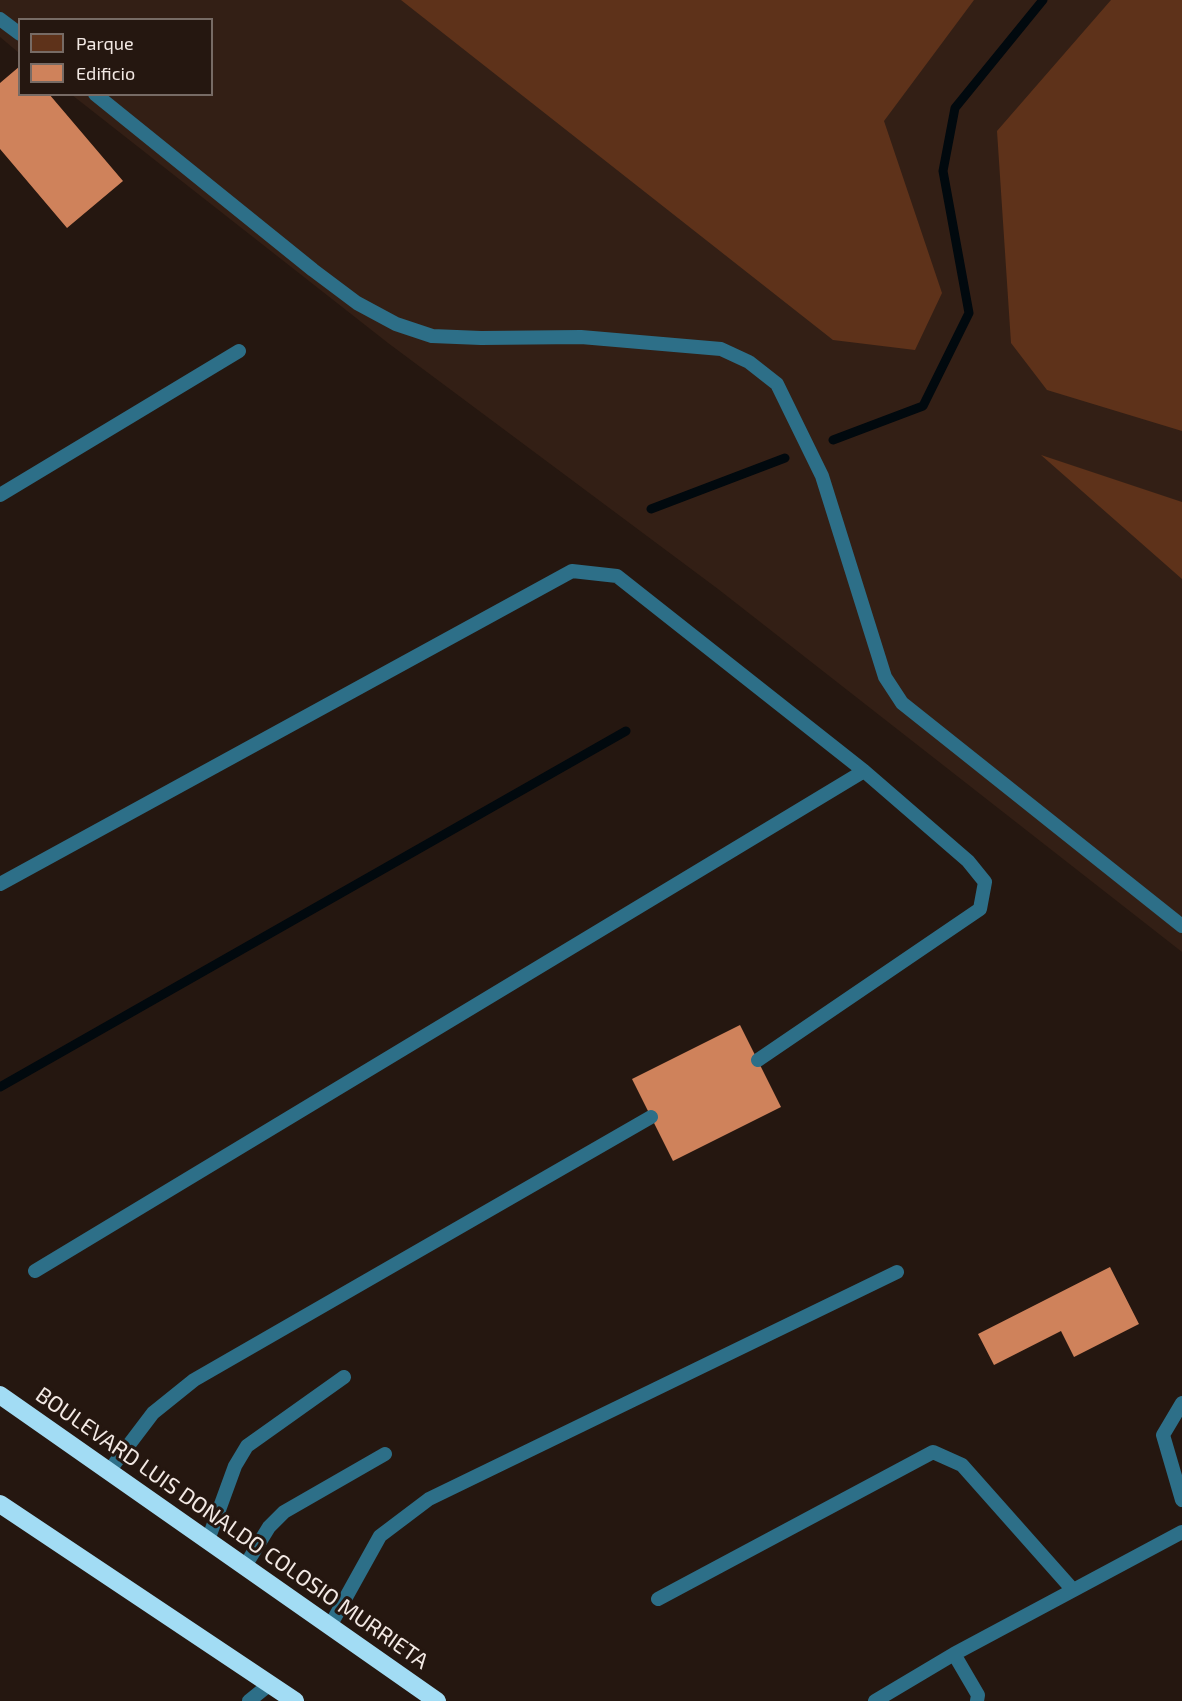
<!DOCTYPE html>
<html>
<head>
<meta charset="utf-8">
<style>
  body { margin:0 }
  #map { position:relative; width:1182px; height:1701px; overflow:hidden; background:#251710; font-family:"Exo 2",sans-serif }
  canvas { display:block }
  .legend { position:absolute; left:18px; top:18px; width:195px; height:78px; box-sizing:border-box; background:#251710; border:2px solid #776b65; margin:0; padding:8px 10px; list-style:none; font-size:18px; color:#f3e9e4 }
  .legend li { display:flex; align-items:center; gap:12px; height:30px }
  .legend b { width:30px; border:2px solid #776b65 }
</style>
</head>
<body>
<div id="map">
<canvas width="1182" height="1701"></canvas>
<ul class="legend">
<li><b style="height:16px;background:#5e321a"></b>Parque</li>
<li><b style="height:16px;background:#cf825b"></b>Edificio</li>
</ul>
</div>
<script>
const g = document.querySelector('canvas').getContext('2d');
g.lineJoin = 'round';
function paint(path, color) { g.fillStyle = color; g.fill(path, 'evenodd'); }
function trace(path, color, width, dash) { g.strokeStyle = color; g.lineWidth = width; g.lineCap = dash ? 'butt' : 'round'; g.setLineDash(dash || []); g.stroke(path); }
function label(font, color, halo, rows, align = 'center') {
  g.font = font + ' "Exo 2",sans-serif'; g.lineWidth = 6; g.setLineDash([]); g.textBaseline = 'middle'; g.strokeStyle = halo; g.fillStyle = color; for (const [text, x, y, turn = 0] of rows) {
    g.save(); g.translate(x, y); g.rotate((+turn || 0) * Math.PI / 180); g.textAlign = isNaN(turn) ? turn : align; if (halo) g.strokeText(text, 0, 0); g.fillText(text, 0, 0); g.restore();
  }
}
paint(new Path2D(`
  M0 0H1182V952L718 589 388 343 72 95 212 94V20H20L19 53 0 37Z`), '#331f15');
paint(new Path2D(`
  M401 0H974L884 121 942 293 915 350 833 340Z
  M1111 0H1182V431L1047 390 1011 343 997 131Z
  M1041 455 1182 502V579Z`), '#5e321a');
trace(new Path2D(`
  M833 440 923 406 969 313 943 171 955 108 1043 0
  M651 509 785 458
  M0 1087 626 731`), '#01090e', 9);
paint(new Path2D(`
  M20 66V94H49L123 181 67 228 0 149V83Z
  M740 1025 781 1107 673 1161 632 1079Z
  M1110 1267 1139 1324 1074 1357 1061 1331 994 1365 978 1334Z`), '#cf825b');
trace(new Path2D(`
  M0 19 20 34
  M95 94 313 270 357 303 396 324 432 336 481 338 581 337 721 349 749 362 777 384 822 476 885 677 902 703 1182 926
  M0 495 239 351
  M0 884 572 571 617 576 864 771 968 861 985 882 980 909 758 1060
  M35 1271 864 771
  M1182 1403 1163 1435 1182 1500
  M109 1471 153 1413 194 1380 651 1117
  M208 1540 235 1466 247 1446 344 1377
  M245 1566 269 1527 284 1512 385 1454
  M658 1599 933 1452 962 1465 1073 1590
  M330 1626 380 1536 429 1499 897 1272
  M954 1654 978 1695 977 1701
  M249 1701 270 1684
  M875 1701 954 1654 1182 1532`), '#2d6f88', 14);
trace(new Path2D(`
  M0 1395 437 1701
  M0 1504 295 1701`), '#a2dcf4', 18);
label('22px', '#f3e9e4', '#251710', [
  ["BOULEVARD LUIS DONALDO COLOSIO MURRIETA",232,1528,35]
]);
</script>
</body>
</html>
